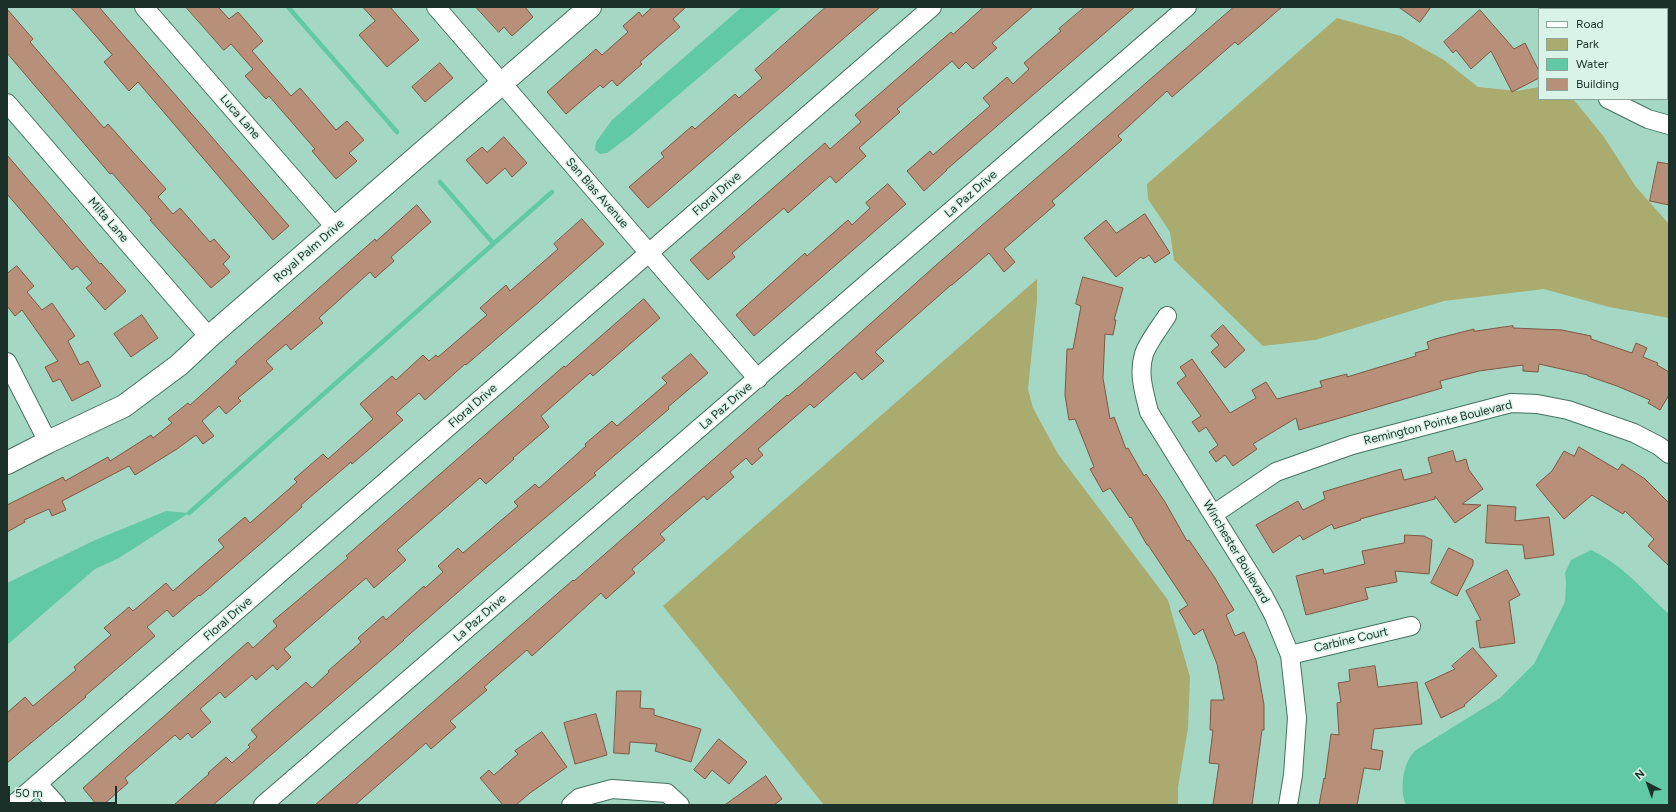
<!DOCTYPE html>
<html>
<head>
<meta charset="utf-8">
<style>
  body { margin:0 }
  #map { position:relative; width:1676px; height:812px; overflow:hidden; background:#a5d8c4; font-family:Figtree,sans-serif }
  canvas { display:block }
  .frame { position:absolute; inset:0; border:8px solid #1b3028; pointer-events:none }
  .legend { position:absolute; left:1538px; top:8px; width:130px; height:92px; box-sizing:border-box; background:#d9f3e8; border:1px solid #8da59b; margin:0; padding:5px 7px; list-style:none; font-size:12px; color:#1b3028 }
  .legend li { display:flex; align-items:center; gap:8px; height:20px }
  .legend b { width:20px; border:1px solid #8da59b }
  .north { position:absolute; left:1628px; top:764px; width:40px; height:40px; -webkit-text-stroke:3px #d9f3e8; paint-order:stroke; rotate:319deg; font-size:11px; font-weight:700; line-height:16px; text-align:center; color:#1b3028 }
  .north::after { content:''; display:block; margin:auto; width:14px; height:18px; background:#1b3028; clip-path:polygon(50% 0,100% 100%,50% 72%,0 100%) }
  .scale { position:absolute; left:8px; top:786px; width:109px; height:18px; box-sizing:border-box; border:2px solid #1b3028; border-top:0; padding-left:5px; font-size:12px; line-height:14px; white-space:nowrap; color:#1b3028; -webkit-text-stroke:3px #d9f3e8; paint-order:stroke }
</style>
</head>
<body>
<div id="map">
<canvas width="1676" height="812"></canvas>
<div class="frame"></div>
<ul class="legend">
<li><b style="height:5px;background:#fff"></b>Road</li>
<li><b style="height:11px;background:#aaab6e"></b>Park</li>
<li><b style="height:11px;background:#62c9a7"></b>Water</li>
<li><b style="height:11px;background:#b88f78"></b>Building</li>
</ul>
<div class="north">N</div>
<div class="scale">50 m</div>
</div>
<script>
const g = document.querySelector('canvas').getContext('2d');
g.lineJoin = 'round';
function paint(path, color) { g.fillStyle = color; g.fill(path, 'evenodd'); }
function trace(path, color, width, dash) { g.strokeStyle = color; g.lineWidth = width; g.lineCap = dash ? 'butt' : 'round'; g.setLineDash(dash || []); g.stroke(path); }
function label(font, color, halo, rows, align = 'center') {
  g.font = font + ' Figtree,sans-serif'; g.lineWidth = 3; g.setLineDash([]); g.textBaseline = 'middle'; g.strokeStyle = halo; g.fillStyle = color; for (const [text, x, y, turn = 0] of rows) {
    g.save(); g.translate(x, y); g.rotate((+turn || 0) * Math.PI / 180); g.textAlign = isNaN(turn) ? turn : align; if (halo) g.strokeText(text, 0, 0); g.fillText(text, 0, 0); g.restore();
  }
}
paint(new Path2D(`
  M1337 18 1401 36 1444 60 1478 87 1517 91 1539 87V99H1573L1604 137 1636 187 1669 224V318L1609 307 1544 289 1444 301 1315 340 1263 346 1174 260 1170 232 1148 199 1147 184Z
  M1037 279V301L1028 389 1033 408 1058 454 1168 600 1190 677 1188 728 1178 787V805H824L663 606Z`), '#aaab6e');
paint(new Path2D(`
  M742 7H782L630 136 607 153 600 154 595 150 596 142 612 120Z
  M166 511 189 513 119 558 95 569 7 645V583L93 541Z
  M1591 550C1626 567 1641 589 1669 614V805H1406C1399 789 1403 761 1416 750L1500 698 1534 664 1565 602 1566 583 1565 573 1571 560Z`), '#62c9a7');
trace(new Path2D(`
  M288 7 397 132
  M440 182 493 243
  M189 513 552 192`), '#62c9a7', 4.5);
const building = new Path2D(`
  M71 7H99L289 226 273 240 138 82 129 91 104 62 112 55Z
  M186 7H218L229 19 238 12 263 41 252 51 291 96 300 88 336 130 347 121 364 140 349 153 357 161 336 179 312 151 315 149 269 96 266 99 245 76 253 69 231 44 224 50Z
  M363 7H390L419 40 387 67 359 35 375 21Z
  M476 7H525L533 17 512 36 504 27 499 32Z
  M653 7H686L673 19 680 27 640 62 642 64 617 86 612 80 603 88 600 85 566 114 547 92 596 49 602 55 628 32 623 26 639 12 642 16Z
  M826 7H880L648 208 629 187 664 157 661 153 692 126 695 129 735 94 739 98 762 78 755 70Z
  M984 7H1033L992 43 997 48 973 69 966 62 959 69 952 61 897 109 900 112 859 148 866 156 836 183 830 176 788 213 784 208 732 253 735 257 708 280 690 260 825 143 830 149 861 122 855 115 951 32 953 34Z
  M1085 7H1135L946 170H947L924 191 907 171 930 151 933 155 990 106 983 98 1007 77 1013 84 1029 69 1024 63 1061 31 1059 29Z
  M1234 7H1282L1238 45 1235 42 1172 97 1167 91 1118 136 1122 140 1052 201 1055 205 1004 249 1015 262 1004 272 989 253 952 285H951L875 352 884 361 862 380 855 372 814 408 810 404 758 449 763 455 752 465 746 458 730 472 734 477 707 500 704 496 660 534 665 540 632 569 635 573 606 599 601 593 532 656 527 650 484 687 487 690 450 721 456 727 431 749 426 743 355 805H315L573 580 574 581 787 395 788 396 823 366 935 266Z
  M1399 7H1431L1420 22Z
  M7 9 33 39 30 42 104 128 108 124 166 189 158 197 173 214 180 208 210 242 214 239 230 257 223 264 230 272 211 288 150 220 152 219 112 173 110 174 7 53Z
  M1480 10 1514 49 1525 43 1539 71V78L1512 92 1491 51 1471 69 1456 50 1453 53 1444 42Z
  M440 63 453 78 425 102 412 87Z
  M504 137 527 163 512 177 505 168 487 184 466 160 482 147 487 152Z
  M7 155 100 264 101 263 126 291 105 310 86 288 92 283 77 266 72 270 7 194Z
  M1658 162 1669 164V205L1650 201Z
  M888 184 906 204 754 336 736 315 805 253 807 256 848 220 852 225 870 208 866 203Z
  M417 205 431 222 391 257 394 261 375 278 370 272 319 318 323 323 291 350 286 344 266 361 273 369 238 398 241 401 226 414 219 406 202 421 214 436 203 444 196 435 177 449 135 475 129 466 62 501 66 510 52 516 49 509 24 520 25 522 7 532V505L63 477 65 481 108 457 110 461 151 435 153 438 172 423 168 419 188 403 190 405 237 363 235 362 375 239 376 241Z
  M1145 214 1170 253 1155 263 1149 255 1143 259 1141 257 1116 277 1084 238 1106 220 1116 233Z
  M582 219 604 244 539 302 466 365 465 364 425 400 419 393 396 413 403 420 352 464 351 462 301 505 302 507 265 540 200 596 199 595 173 617 167 610 147 627 155 636 85 696 86 697 7 763V713L25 697 33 706 76 670 74 667 111 635 104 628 129 607 133 611 166 583 173 591 224 547 218 540 245 517 250 523 297 482 294 479 323 454 328 459 373 419 360 404 392 376 396 380 423 355 429 361 436 355 438 357 487 315 480 308 506 285 510 291 558 249 554 244Z
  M17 266 34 286 27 292 42 310 52 303 75 336 68 341 80 365 88 361 101 386 72 401 60 379 53 382 45 367 58 361 22 310 15 316 7 306V274Z
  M1083 277 1123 288 1114 320H1116L1113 335 1105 334 1103 378 1110 419 1114 417 1126 449 1128 448 1144 476 1146 474 1165 502 1187 541 1189 540 1215 578 1234 610 1226 615 1235 636 1244 632 1256 660 1264 705V730H1262L1252 805H1213L1219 764 1209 763 1213 730H1210L1211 700H1224L1217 664 1203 629 1194 635 1179 611 1188 605 1148 545H1147L1131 517 1130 518 1110 488 1103 492 1090 469 1094 467 1075 419 1069 420 1065 395 1067 349H1073L1081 306 1076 304Z
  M644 299 660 318 593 376 590 373 541 416 549 427 513 458 514 459 486 484 480 478 397 550 406 560 374 588 366 578 284 649 291 657 277 670 273 665 256 680 252 675 225 698 220 692 200 709 211 722 192 738 188 733 180 740 175 735 125 778 128 783 103 805H97L83 788 248 642 253 648 277 626 273 621 348 558 346 556 564 366 565 367Z
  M142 315 158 338 131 357 114 334Z
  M1223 325 1245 350 1225 368 1211 352 1219 345 1211 336Z
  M1513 326V328L1562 330 1591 336V339L1632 353 1636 343 1647 348 1643 357 1658 363 1657 365 1669 372V395L1660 410 1648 403 1650 400 1617 386 1588 376V375L1539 364 1538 372 1523 371V365L1479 371 1440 381 1442 388 1299 430 1296 418 1253 444 1257 449 1233 466 1225 455 1216 462 1209 452 1218 445 1206 427 1199 432 1192 422 1201 416 1177 383 1186 376 1180 367 1192 359 1230 413 1256 398 1252 390 1266 382 1277 399 1322 387 1320 381 1347 374V377L1416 356 1415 353 1429 349 1427 342 1435 339 1474 329V331Z
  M691 354 708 373 668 407 669 409 594 473 596 475 488 566 403 640H404L213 805H174L209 774 208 773 226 757 232 763 250 747 248 745 257 737 251 730 271 712 306 682 312 688 329 672 328 671 361 642 358 638 383 616 386 620 424 586 425 588 443 572 438 566 458 548 463 553 518 506 514 502 535 484 539 488 586 446 585 444 612 421 617 426 667 383 662 378Z
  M1579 447 1618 470 1622 464 1645 479 1669 503V566L1648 546 1654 539 1625 511 1623 514 1592 495 1564 519 1536 485 1552 471 1564 451 1574 456Z
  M1453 451 1456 462 1466 459 1469 470 1483 489 1462 504 1481 505 1455 523 1435 496V499L1360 519 1361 520 1334 529 1332 524 1303 540 1300 535 1273 553 1256 525 1298 501 1303 510 1325 499 1323 492 1346 485 1401 469 1404 480 1432 473 1428 458Z
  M1488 505 1516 507 1515 521 1549 517 1554 555 1525 559 1523 545 1486 543Z
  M1405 535 1424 536 1432 540 1429 574 1395 571 1397 582 1365 588 1368 599 1306 615 1296 576 1323 569 1324 574 1365 564 1362 551 1404 543Z
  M1449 548 1473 560V565L1457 596 1431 583Z
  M1507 570 1520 595 1509 601 1515 643 1480 648 1476 621 1481 620 1466 591Z
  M1473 648 1497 676 1464 705 1465 706 1441 718 1425 683 1455 669 1452 666Z
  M1375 666 1378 687 1417 682 1422 724 1374 729 1371 749 1383 751 1380 770 1364 768 1357 805H1319L1324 778 1325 779 1331 734 1339 735 1337 703 1341 702 1338 683 1350 681 1349 670Z
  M617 691H641L640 708 654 709V715L701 729 691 762 655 751 657 744 630 742 629 754 614 753Z
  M596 714 607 755 575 764 564 723Z
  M542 732 567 767 530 793 516 805H503L480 778 489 770 494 775 518 754 515 751Z
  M719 739 747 762 729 784 712 770 705 779 694 770Z
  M766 776 782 799 774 805H725Z`);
paint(building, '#b88f78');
trace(building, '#7e5743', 1);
const street = new Path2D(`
  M144 7 336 228
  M436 7 758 379
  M1557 7 1558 9
  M1608 99 1648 119 1669 125
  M7 103 209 337
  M1167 316C1160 327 1148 342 1144 354 1138 373 1144 392 1149 412L1263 595 1274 616 1290 655 1297 718 1293 775 1288 805
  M7 362 48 442
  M1214 514 1276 472 1352 445 1511 403 1537 404 1568 410 1634 433 1659 446 1669 454
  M1290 655 1411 626
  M38 784 57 805
  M13 805 932 7
  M263 805 1187 7
  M571 805 579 798 612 789 667 793 680 805`);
const secondary = new Path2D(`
  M7 463 48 442 124 406 179 365 209 337 590 7`);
trace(street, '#437362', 20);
trace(secondary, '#437362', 24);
trace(street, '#fff', 18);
trace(secondary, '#fff', 22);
label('12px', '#1b3028', '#d9f3e8', [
  ["Luca Lane",240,117,49],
  ["San Blas Avenue",597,193,49],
  ["Floral Drive",717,194,-41],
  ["La Paz Drive",971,194,-41],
  ["Milta Lane",108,220,49],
  ["Royal Palm Drive",309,251,-41],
  ["Floral Drive",473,406,-41],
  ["La Paz Drive",726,406,-41],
  ["Remington Pointe Boulevard",1438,423,-14],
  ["Winchester Boulevard",1236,552,59],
  ["La Paz Drive",480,618,-41],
  ["Floral Drive",228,619,-41],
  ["Carbine Court",1351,640,-13]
]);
</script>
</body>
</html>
